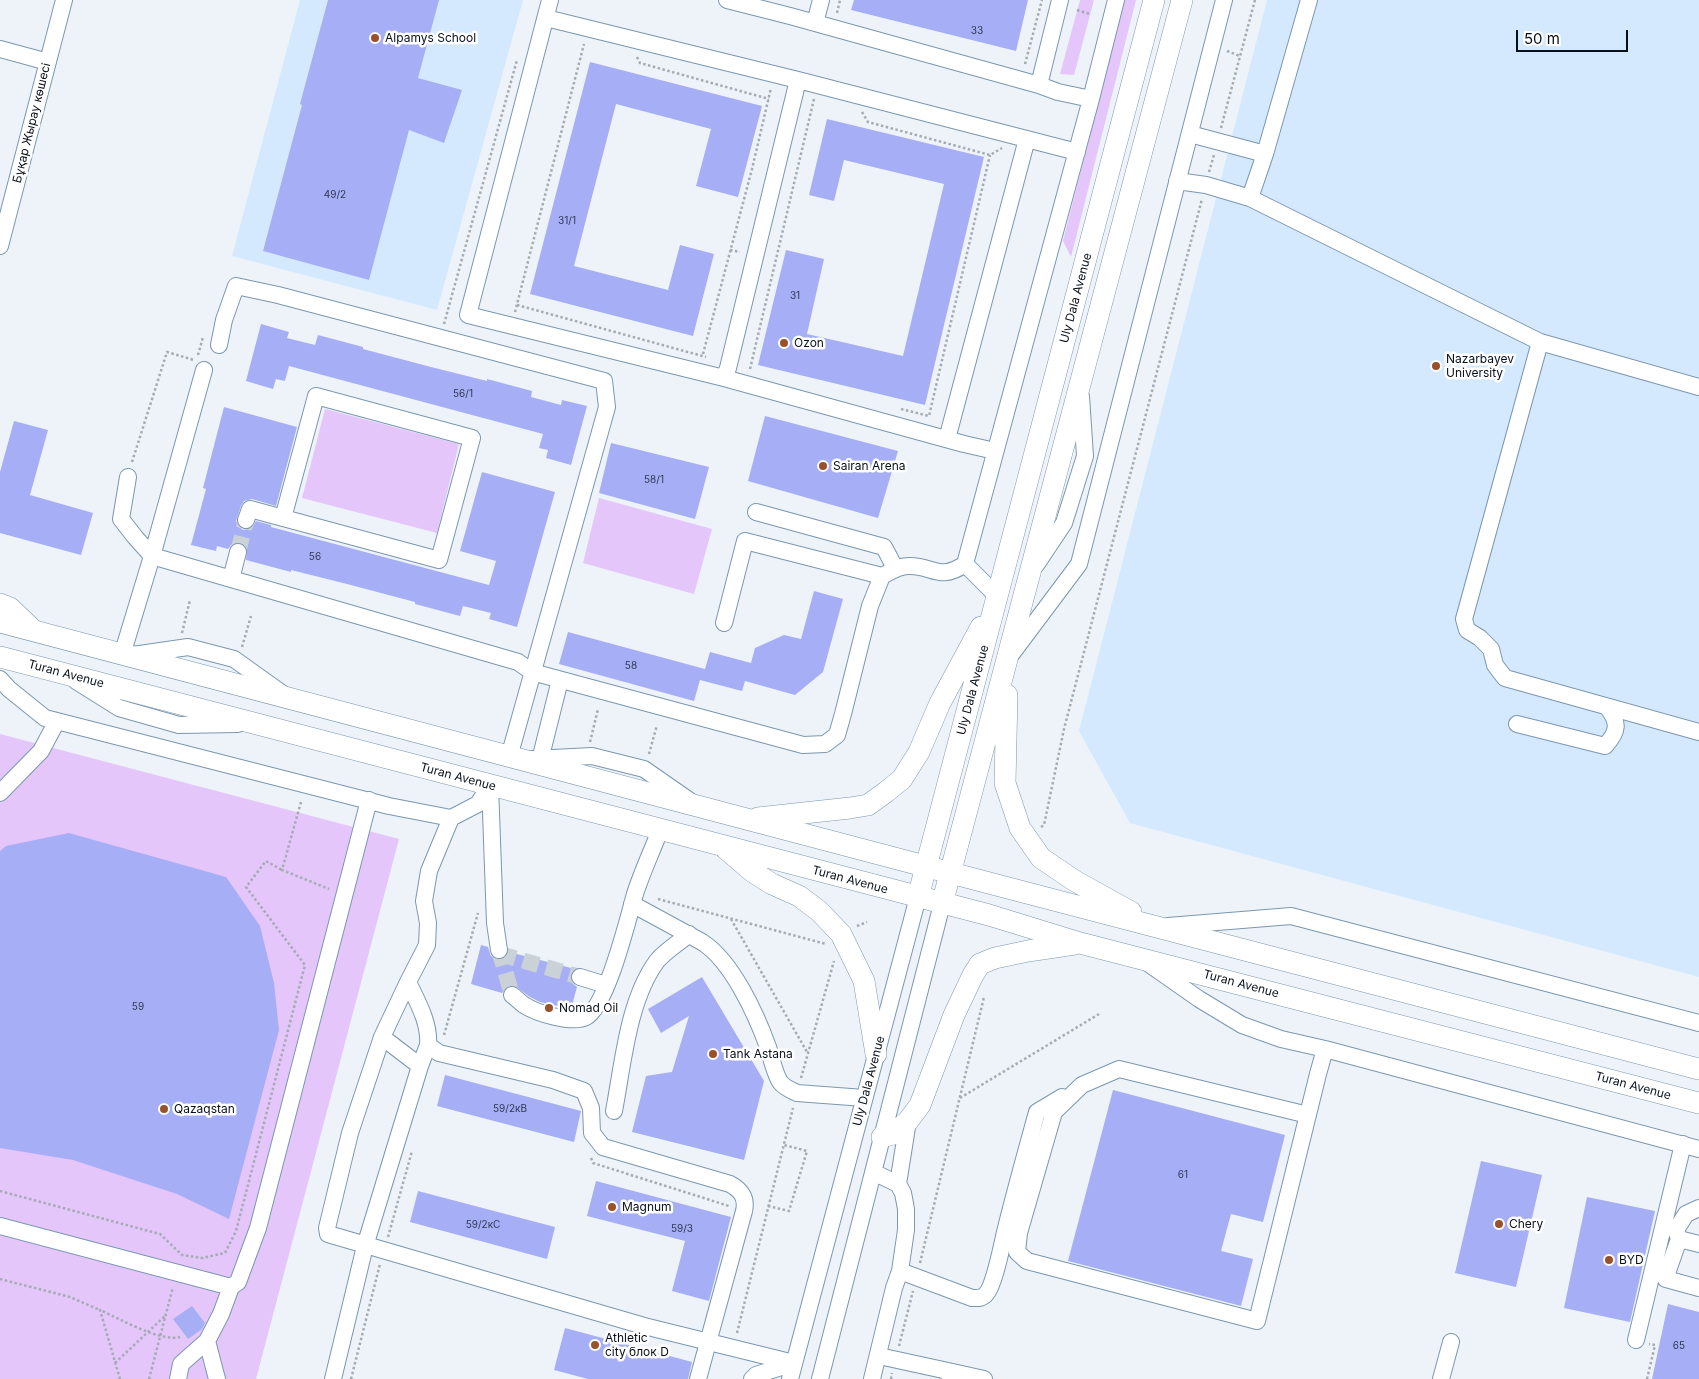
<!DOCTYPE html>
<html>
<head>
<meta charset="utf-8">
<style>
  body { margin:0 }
  #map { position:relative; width:1699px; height:1379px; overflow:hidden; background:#edf3f9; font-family:Inter,sans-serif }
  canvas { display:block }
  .scale { position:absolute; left:1516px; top:30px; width:112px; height:22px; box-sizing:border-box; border:2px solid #071019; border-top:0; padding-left:6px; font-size:15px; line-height:18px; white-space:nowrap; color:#071019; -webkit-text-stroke:4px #fff; paint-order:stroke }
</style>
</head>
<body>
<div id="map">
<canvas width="1699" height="1379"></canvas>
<div class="scale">50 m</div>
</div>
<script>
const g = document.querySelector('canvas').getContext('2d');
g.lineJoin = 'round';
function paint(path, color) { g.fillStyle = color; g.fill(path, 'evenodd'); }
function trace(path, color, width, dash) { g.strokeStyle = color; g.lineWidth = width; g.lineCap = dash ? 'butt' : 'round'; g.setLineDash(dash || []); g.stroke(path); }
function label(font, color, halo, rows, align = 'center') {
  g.font = font + ' Inter,sans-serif'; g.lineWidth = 5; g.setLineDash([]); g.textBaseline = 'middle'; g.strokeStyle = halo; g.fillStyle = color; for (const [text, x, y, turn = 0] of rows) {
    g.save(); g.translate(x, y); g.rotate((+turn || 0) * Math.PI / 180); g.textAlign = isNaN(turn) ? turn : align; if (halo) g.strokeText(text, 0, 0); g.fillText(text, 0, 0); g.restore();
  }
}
paint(new Path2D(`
  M300 0H523L437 310 232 256Z
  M1267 0H1699V977L1130 823 1079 731Z`), '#d4e9fd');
paint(new Path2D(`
  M1080 0H1094L1074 75 1060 74Z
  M1124 0H1136L1071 257 1063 241Z
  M325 409 459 444 437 533 302 498Z
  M599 498 712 529 694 594 583 563Z
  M0 734 399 839 256 1379H0Z`), '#e4c6fb');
paint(new Path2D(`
  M328 0H439L418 78 462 90 444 143 409 130 369 280 263 251 302 105 300 104Z
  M854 0H1028L1016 51 851 10Z
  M590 62 762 106 738 197 696 186 711 129 616 104 574 266 668 290 680 245 714 254 693 336 530 294Z
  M827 119 984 157 925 405 758 365 786 250 824 259 807 334 903 356 944 184 844 160 834 201 809 195Z
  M261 324 289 332 287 338 315 345 318 335 363 347V349L431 367 487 381V379L532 391 531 397 561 405 562 400 587 406 571 465 546 458 548 450 539 448 543 434 289 366 285 381 276 379 273 389 246 381Z
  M224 407 297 427 276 506 252 499 244 501 241 506 236 521 239 527 243 530 252 528 256 521 271 525V527L489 585 496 561 460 551 482 472 555 492 517 627 489 619 491 613 463 606 460 616 415 604V602L347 584 291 570V572L246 560 247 549 245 545 240 542 231 545 228 549 217 546 216 551 191 545 206 489 203 488Z
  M765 416 898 451 878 518 748 481Z
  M14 421 48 430 30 495 93 513 81 555 0 533V472Z
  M611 443 709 467 695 519 599 493Z
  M814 591 843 599 823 672 795 695 745 681 742 691 700 680 694 701 559 664 568 632 705 669 710 652 751 663 755 648 784 635 801 639Z
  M69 833 226 877 260 926 274 983 279 1030 229 1219 177 1194 73 1160 0 1148V851L6 846Z
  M481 945 488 947 491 956 496 959 505 958 509 952 575 969 570 975 572 983 577 987 571 1009 540 1002 530 997 514 985 508 986 502 993 471 984Z
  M702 977 764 1081 744 1160 632 1132 646 1076 672 1072 689 1016 661 1033 648 1009Z
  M445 1075 581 1111 574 1142 437 1106Z
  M1113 1090 1285 1135 1263 1222 1231 1214 1221 1251 1253 1259 1241 1306 1068 1261Z
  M1481 1161 1542 1175 1516 1287 1455 1273Z
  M596 1181 731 1217 709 1301 672 1291 685 1241 587 1216Z
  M418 1191 555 1227 547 1259 410 1222Z
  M1587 1197 1655 1211 1630 1322 1564 1308Z
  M1668 1304 1699 1312V1379H1652Z
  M192 1306 205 1323 202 1329 188 1339 173 1319Z
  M565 1328 692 1362 688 1379H588L554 1370Z`), '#a6aef6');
trace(new Path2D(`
  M238 552 246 520
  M499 950 512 995
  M500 954 580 977`), '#cad1d7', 16, [16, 8]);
const minor = new Path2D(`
  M550 0 468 315 724 378 964 444 995 451
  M727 0 790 16 1039 85 1058 92 1091 99
  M546 18 798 80 1077 152
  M815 23 821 0
  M0 49 48 62
  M1039 85 1060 0
  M1190 134 1265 154
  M1177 181 1206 185 1250 198 1540 342 1464 619 1467 630 1480 638 1491 649 1495 665 1505 678 1699 732
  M1250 198 1265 154 1309 0
  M0 246 64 0
  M1540 342 1699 387
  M219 345 224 320 236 286 278 295 604 381 607 407 509 757
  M724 378 728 368 798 80
  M947 439 1027 139
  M128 477 121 519 135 537 152 556 204 370
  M756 512 884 547 895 568
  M246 520 250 509 439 560 472 438 316 396 283 518
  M1036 565 1064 523 1085 456 1081 396
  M231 579 238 552
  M997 596 965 564 1091 99 1116 0
  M724 623 745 541 882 576C890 572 898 566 908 566 933 565 939 582 965 564
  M122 655 152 556 518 662 532 672 803 745 825 744 837 735 843 714 870 606 882 576
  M133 655 188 647 234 659 283 694
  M1010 656 1079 564 1224 0
  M0 679 9 689 45 718 389 806 451 818 478 804 490 785
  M76 681 119 708 179 725 238 724
  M1517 724 1605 746C1619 731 1619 722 1607 707
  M533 759 592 756 644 769 690 801
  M539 764 560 680
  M490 785 495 923 499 950
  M0 793 41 751 57 721
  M451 818 429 871 424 901 428 923 427 945 408 982C417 1001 430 1023 428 1045L439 1053 553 1080 584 1091 591 1108 592 1133 603 1147 730 1184C741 1190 747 1198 744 1211L698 1379
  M632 904 702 942C732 961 756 1014 768 1047 771 1056 775 1076 781 1083 785 1088 791 1090 797 1093L864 1098
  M1168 926 1291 916 1699 1023
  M1149 964 1199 999 1242 1025 1281 1039 1325 1049 1699 1149
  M580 977 606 985
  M408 982 382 1037 350 1133 327 1228 328 1234 644 1326 794 1363
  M512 995C516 998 520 1002 524 1005 536 1013 572 1024 586 1017 607 1006 628 919 635 894 642 872 652 851 660 830
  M382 1037 420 1066
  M614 1111C623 1064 628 1000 657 961 665 951 679 943 689 934
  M1308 1115 1119 1069 1082 1085 1054 1112 1019 1233 1017 1252 1027 1261 1257 1321 1318 1074 1325 1049
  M898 1184 908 1121
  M1699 1208 1686 1214 1676 1230 1679 1239 1699 1244
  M0 1226 231 1287 238 1282 258 1228 369 800
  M1679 1239 1666 1276V1279L1699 1288
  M900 1271 972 1298C977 1298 982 1299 986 1294 994 1286 1002 1245 1005 1232 1015 1191 1026 1152 1037 1112L1062 1097
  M1636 1340 1683 1144
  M207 1341 217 1379
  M879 1356 948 1371 950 1379
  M948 1371 984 1379
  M178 1379 181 1364 207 1341 221 1314 231 1287
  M333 1379 365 1246 420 1066 428 1045
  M752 1379 756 1375 794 1363
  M790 1379 918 897
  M820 1379 942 904
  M872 1379 894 1288 900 1271 906 1230V1209L903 1193 898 1184 873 1172
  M1441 1379 1451 1342`);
const major = new Path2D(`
  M0 604 10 608 32 629
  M0 622 951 873 1699 1069
  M0 657 989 915 1080 943 1699 1103
  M1007 695 1005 783 1020 828 1041 858 1075 881 1131 912
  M758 818 850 808 868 805 886 792 902 779 919 752 940 703 981 627
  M726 849 753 872 772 884 799 896 819 911 841 934 864 981 876 1054
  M918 897 1154 0
  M942 904 1182 0
  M882 1137 893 1134 908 1121 920 1105 954 1015 973 975 980 964 995 958 1028 951 1075 944`);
trace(minor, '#7b97b0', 18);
trace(major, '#7b97b0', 22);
trace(new Path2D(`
  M1077 10 1090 14
  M837 13 840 0
  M1227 51 1240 56
  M637 57 640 63 769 99
  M1025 64 1042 0
  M862 112 868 122 990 155 1002 148
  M1221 128 1255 0
  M1209 172 1214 155
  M730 250 740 252
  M517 305 706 357
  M515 312 584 44
  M444 324 517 60
  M703 354 752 169 771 88
  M198 355 203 337
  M750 369 814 99
  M901 409 929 416 990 155
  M132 462 167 352 194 360
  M182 633 190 600
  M242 647 251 616
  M590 742 598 709
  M649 754 657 725
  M301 802 282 870 329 889
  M1041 827 1044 825 1064 729 1202 199
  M658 899 826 944
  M731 919 807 1052
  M857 926 867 922
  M444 1035 478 913
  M801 1078 834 961
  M960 1098 1099 1014
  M591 1158 593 1163 729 1206
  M0 1191 160 1234 182 1255 202 1258 225 1253 236 1231 305 965 246 887 266 861 282 870
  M768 1206 789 1211 807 1151 784 1145
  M388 1237 412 1151
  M920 1263 984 997
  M0 1279 70 1297 100 1310
  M737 1333 793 1108
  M899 1346 913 1291
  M115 1363 165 1316
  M120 1379 100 1310C120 1319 160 1342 180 1337
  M149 1379 173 1287
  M351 1379 380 1264
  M891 1379 892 1373
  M1647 1379 1655 1345 1649 1344`), '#a4abb1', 2.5, [2.5, 2.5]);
trace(minor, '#fff', 16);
trace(major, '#fff', 21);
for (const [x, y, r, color] of [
  [375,38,5,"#98512b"],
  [784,343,5,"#98512b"],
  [1436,366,5,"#98512b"],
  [823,466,5,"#98512b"],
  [549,1008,5,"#98512b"],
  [713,1054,5,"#98512b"],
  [164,1109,5,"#98512b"],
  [612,1207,5,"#98512b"],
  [1499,1224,5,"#98512b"],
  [1609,1260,5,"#98512b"],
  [595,1345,5,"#98512b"]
]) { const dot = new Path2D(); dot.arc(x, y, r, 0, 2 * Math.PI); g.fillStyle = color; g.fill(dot); trace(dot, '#fff', 2); }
label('10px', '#2f3850', null, [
  ["33",977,31],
  ["49/2",335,195],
  ["31/1",567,221],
  ["31",795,296],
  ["56/1",463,394],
  ["58/1",654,480],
  ["56",315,557],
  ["58",631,666],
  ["59",138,1007],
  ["59/2кВ",510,1109],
  ["61",1183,1175],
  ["59/2кС",483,1225],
  ["59/3",682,1229],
  ["65",1679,1346]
]);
label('12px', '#071019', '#fff', [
  ["Alpamys School",385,38],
  ["Ozon",794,343],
  ["Nazarbayev",1446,359],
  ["University",1446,373],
  ["Sairan Arena",833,466],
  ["Nomad Oil",559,1008],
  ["Tank Astana",723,1054],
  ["Qazaqstan",174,1109],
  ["Magnum",622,1207],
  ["Chery",1509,1224],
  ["BYD",1619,1260],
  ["Athletic",605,1338],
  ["city блок D",605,1352]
], 'left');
label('12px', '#071019', '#fff', [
  ["Бұқар Жырау көшесі",32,123,-76],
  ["Uly Dala Avenue",1076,298,-75],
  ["Turan Avenue",66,674,15],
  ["Uly Dala Avenue",973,690,-75],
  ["Turan Avenue",458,777,15],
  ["Turan Avenue",850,880,15],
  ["Turan Avenue",1241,984,15],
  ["Uly Dala Avenue",869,1081,-75],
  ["Turan Avenue",1633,1086,15]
]);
</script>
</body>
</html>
